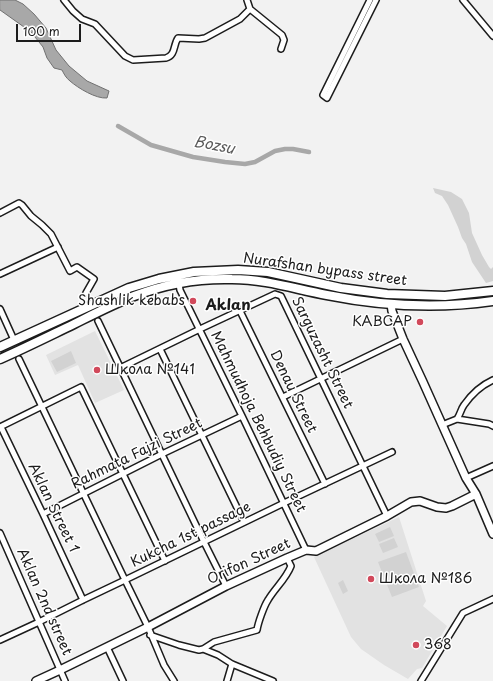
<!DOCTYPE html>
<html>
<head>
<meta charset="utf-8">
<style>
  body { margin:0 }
  #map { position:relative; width:493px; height:681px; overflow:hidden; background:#f2f2f2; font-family:"Playpen Sans",sans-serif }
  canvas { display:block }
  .scale { position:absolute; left:16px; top:24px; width:65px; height:18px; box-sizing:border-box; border:2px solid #1c1c1c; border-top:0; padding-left:5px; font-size:12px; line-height:14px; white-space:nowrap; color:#1c1c1c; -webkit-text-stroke:3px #fff; paint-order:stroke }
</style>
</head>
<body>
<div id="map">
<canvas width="493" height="681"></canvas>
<div class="scale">100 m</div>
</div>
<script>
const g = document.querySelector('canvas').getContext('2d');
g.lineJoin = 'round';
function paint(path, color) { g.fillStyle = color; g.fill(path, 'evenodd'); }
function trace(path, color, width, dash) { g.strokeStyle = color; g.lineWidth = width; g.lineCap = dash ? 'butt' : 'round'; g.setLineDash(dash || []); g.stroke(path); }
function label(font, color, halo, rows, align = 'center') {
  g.font = font + ' "Playpen Sans",sans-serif'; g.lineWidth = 3; g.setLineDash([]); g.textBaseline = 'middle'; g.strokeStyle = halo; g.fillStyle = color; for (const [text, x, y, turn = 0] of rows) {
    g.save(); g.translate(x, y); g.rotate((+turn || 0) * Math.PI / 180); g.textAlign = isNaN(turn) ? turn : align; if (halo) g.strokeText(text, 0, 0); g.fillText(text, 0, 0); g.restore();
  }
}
paint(new Path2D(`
  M95 331 124 390 95 403 78 365 55 375 46 355Z
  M399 517 426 601 423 606 447 626 422 668 417 669 408 679 384 665 361 649 351 637 314 557Z`), '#e2e2e2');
paint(new Path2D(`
  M433 188 451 192 462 199 469 213 472 233 482 255 489 267 491 269 493 267V281L486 283 472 262 466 244 462 238 458 227 448 205 442 196 435 193Z
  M71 351 76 363 57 372 51 361Z
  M390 527 394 536 379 542 375 534Z
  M394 538 398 547 383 553 379 544Z
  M406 552 419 587 392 597 378 562Z
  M343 580 348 591 343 594 338 583Z`), '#d2d2d2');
const water = new Path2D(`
  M0 0H15L23 4 34 14 46 28 56 50 69 66 87 81 109 91 107 98C96 99 78 88 70 81 66 78 64 74 62 70L54 68 47 58 43 47 31 32 0 10Z`);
paint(water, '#a8a8a8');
trace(water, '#707070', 1);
trace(new Path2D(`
  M118 126 151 145 193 157 225 162 245 164 255 162 275 151 285 149H293L309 152`), '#a8a8a8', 4.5);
const street = new Path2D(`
  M64 0 73 11 82 19 95 24 125 56 133 60 166 58C176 55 173 45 178 38L199 39 205 38 240 19 250 9
  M247 0 250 9 282 35 284 40 281 49
  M370 0 323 95 327 98 376 0
  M463 0 493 36
  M0 213 19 203 22 205 31 216 42 225 51 234 70 271 77 267 94 279 86 293
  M0 274 58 247
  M179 284 180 290 242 416 306 550
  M0 309 14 340
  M240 311 325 484
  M98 321 204 542 226 586
  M160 349 244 522
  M19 359 125 580 148 627 164 665 174 681
  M120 368 200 329 275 294 281 296 387 516
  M283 397 403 339
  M457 419 489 424 493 426
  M442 425 457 419C460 415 461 409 464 405 471 395 482 385 493 380
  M0 427 81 387 165 561
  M1 427 43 514 83 600
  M466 478 493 466
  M43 514 162 454 242 416
  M0 533 65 681
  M150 635 179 645 199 650 203 649 214 642 257 630C258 623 264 606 268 600 275 588 286 579 291 566L287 558
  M0 640 39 622 83 600 125 580 284 503 392 452
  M107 647 123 681
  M203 649 218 655 232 664 273 681
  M227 681 232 664
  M421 681 463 613 493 599`);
const secondary = new Path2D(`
  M391 304 392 311 403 339 423 382 466 478 476 494 493 534
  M36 681 60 670 148 627 226 586 287 558 306 550 316 551 387 516 411 502 420 501 437 507 446 508 452 506 476 494`);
const primary = new Path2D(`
  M0 347 129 288 159 279 194 272 238 270 268 272 341 288 387 294 445 296 493 291
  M0 359C25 348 49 336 74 324 94 314 113 304 134 296 165 284 199 278 232 279 265 279 295 289 327 295 382 306 438 309 493 301`);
trace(street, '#1c1c1c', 8);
trace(secondary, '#1c1c1c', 10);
trace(primary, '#1c1c1c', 11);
trace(street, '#fff', 5);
trace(secondary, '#fff', 7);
trace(primary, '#fff', 8);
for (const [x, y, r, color] of [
  [193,301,4,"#d1495b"],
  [420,322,4,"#d1495b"],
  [97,370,4,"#d1495b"],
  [371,579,4,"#d1495b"],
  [416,645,4,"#d1495b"]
]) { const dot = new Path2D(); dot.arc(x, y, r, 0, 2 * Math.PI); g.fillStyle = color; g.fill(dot); trace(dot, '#fff', 1.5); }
label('14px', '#1c1c1c', '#fff', [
  ["Nurafshan bypass street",325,270,8],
  ["Sarguzasht Street",322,353,64],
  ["Denau Street",293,392,64],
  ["Mahmudhoja Behbudiy Street",258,422,64],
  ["Rahmata Fajzi Street",137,454,-26],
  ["Аklаn Street 1",53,508,64],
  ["Kukcha 1st passage",191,535,-26],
  ["Orifon Street",249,562,-25],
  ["Аklаn 2nd street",44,602,66]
]);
label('14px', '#1c1c1c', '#fff', [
  ["Shashlik kebabs",185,301,"right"],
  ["КАВСАР",412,322,"right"],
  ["Школа №141",105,370],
  ["Школа №186",379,579],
  ["368",424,645]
], 'left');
label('italic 15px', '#5b5b5b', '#fff', [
  ["Bozsu",214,146,11]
]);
label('bold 15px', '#1c1c1c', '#fff', [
  ["Aklan",228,306]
]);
</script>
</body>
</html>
